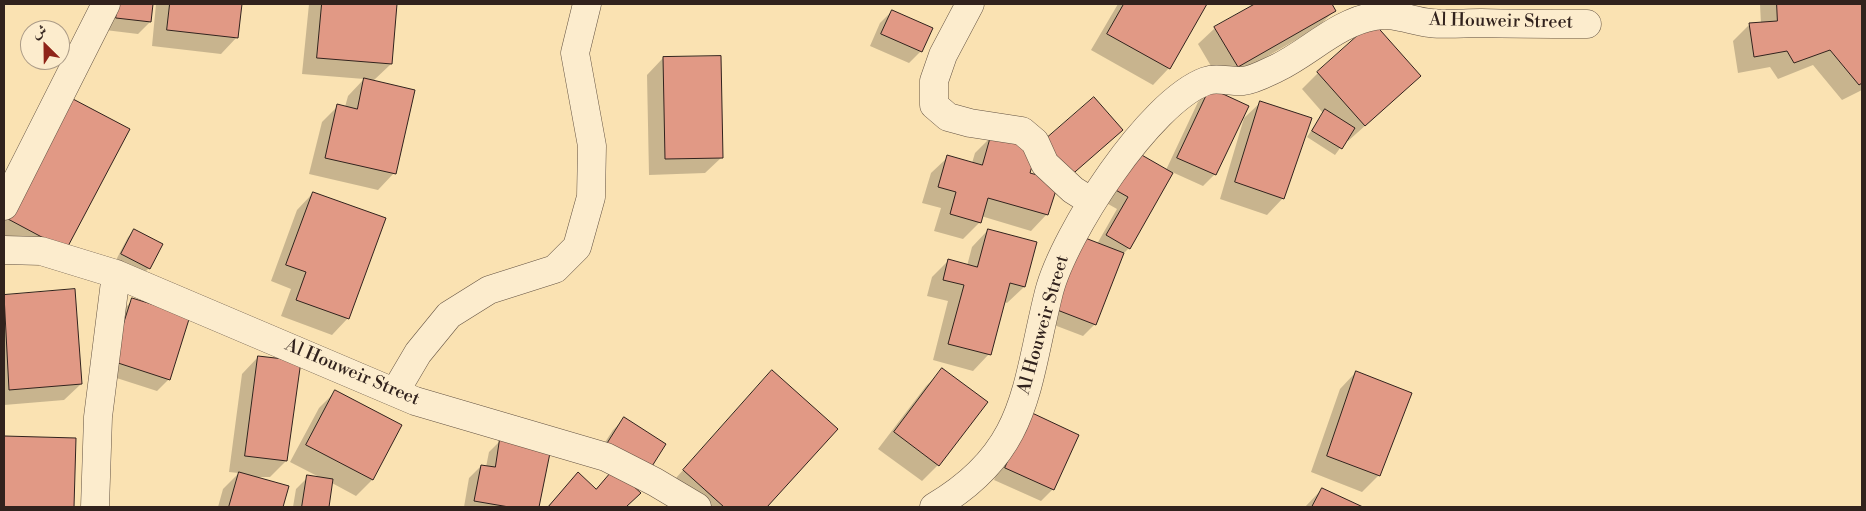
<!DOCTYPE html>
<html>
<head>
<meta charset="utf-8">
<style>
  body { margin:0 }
  #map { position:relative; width:1866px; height:511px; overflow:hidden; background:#fae2b2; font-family:"Libre Bodoni",Amiri,serif }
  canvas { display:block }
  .frame { position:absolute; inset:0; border:5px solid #31221d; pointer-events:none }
  .north { position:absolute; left:20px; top:20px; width:50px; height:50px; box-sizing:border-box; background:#fceccd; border:1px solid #ab9b87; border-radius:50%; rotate:337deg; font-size:14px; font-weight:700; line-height:20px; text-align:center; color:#31221d }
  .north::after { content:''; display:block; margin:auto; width:18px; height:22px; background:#8f2418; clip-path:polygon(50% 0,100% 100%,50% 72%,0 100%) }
</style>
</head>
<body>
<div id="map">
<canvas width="1866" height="511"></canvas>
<div class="frame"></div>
<div class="north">ش</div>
</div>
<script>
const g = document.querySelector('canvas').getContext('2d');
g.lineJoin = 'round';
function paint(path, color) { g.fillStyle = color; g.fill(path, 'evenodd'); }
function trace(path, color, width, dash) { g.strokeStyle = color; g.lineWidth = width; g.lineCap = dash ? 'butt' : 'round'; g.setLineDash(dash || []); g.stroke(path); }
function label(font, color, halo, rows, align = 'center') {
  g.font = font + ' "Libre Bodoni",serif'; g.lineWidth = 4; g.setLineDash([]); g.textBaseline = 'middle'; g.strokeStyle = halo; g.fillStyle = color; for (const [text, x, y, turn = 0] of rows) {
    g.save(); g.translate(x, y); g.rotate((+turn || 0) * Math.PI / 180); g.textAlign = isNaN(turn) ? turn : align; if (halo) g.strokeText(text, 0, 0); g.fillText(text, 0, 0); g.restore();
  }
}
paint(new Path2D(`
  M108 4H152L150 22 138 34 105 30Z
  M156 4H241L237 37 221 54 152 46Z
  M309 4H396L391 64 373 81 394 173 378 190 309 174 322 122 338 106 345 107 348 96 364 79 302 74Z
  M1118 4H1205L1169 68 1153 85 1091 50Z
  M1257 4H1330L1334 11 1318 27 1221 83 1198 44 1215 28Z
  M1760 4H1862V90L1842 100 1813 65 1778 79 1770 67 1738 73 1733 41 1749 25 1761 24Z
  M892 11 921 51 909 63 870 46 880 23Z
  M663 58 722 157 705 173 649 175 647 75Z
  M1318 73 1403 92 1348 141 1346 140 1335 155 1307 137 1323 113 1302 89Z
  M1210 90 1215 174 1203 186 1172 172 1129 248 1122 255 1095 324 1083 336 1041 320 1097 244 1117 209 1101 200 1133 152 1166 170 1198 102Z
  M1261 102 1283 198 1267 215 1220 199 1244 118Z
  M57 116 48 265 4 242V216Z
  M1121 130 1055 189 1047 214 1031 231 981 216 980 222 963 239 934 231 941 208 922 203 931 173 948 157 972 163 975 153 991 137 1036 150ZM1032 161 1048 179 1029 174Z
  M313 193 348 318 332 335 281 316 291 289 271 281 297 210Z
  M988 230 1024 287 1007 303 1004 302 989 354 973 371 933 360 948 301 927 296 932 277 948 261 967 266 972 247Z
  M134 231 149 268 143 274 116 260 128 237Z
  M74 291 81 384 64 400 4 405V296Z
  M133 300 169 379 157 391 101 373 121 312Z
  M258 357 286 461 270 477H252L287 486 282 507H218L223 489 239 473 229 472 242 374Z
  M943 370 938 465 922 481 878 449 926 386Z
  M1356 372 1379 475 1362 492 1311 472 1340 389Z
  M756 388 836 429 766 507H690L668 487Z
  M335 392 372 480 356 496 332 483 327 507H293L296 489 308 477 323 479 290 462 319 408Z
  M624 419 648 470 596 456 613 430Z
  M1019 426 1053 489 1041 501 994 480Z
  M4 438 75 439 73 507H4Z
  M501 440 549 449 538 507H464L469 478 481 466 486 467 489 452Z
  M614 471 639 493 625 507H547L578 474 595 490Z
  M1322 489 1360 507H1305Z`), '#0003');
const building = new Path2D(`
  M118 4H153L151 22 116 18Z
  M170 4H242L238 38 167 30Z
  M322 4H397L392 64 317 58Z
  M1124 4H1207L1170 69 1107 34Z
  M1255 4H1332L1336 11 1238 67 1214 27Z
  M1777 4H1862V83L1859 85 1830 50 1794 63 1787 51 1754 57 1749 23 1777 21Z
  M892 10 933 28 922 52 881 34Z
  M1373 22 1421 76 1365 126 1317 72Z
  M721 56 723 158 665 159 663 57Z
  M364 78 415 90 396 174 325 158 337 104 357 109Z
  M1210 88 1249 106 1216 175 1177 158Z
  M1094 97 1123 130 1068 178 1040 144Z
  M73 99 130 129 66 250 8 219Z
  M1260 101 1312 118 1284 199 1235 182Z
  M1325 109 1355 128 1342 149 1312 131Z
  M991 136 1037 149 1030 173 1059 181 1048 215 988 198 981 223 950 214 956 192 938 187 947 155 982 165Z
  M1133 150 1173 173 1130 249 1106 235 1128 197 1112 188Z
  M313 192 386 218 349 319 296 300 306 272 286 265Z
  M134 229 163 244 150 269 121 254Z
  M988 229 1037 242 1025 287 1010 283 991 355 948 344 964 285 943 280 948 259 977 267Z
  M1080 236 1124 253 1096 325 1052 308Z
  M75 289 82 384 9 390 4 295Z
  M132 298 190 316 170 380 112 361Z
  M258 356 301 361 287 461 245 456Z
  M942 368 988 402 939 466 894 432Z
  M772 370 838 429 767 507H724L683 470Z
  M1356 371 1412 393 1380 476 1327 456Z
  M335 390 402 425 373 480 306 445Z
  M1030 412 1079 435 1054 490 1005 468Z
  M624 417 666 444 649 471 607 444Z
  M4 436 76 438 74 507H4Z
  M500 439 551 448 539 507H509L474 501 481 465 495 467Z
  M614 469 641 493 626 507H548L578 472 596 489Z
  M239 472 289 486 283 507H229Z
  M307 475 333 479 329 507H302Z
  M1322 488 1363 507H1312Z`);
paint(building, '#e19985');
trace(building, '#31221d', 1);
const minor = new Path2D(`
  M970 4 943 55 934 81V105L948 117 970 123 1022 131 1035 142 1045 164 1073 190 1092 202
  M4 206 106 4
  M4 250 41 251 116 274 415 401 606 457 655 482 697 507
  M395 392 418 353 449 315 489 290 555 269 577 247 591 197 592 146 575 53 587 4
  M95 507 98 417 116 274
  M934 507C1029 451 1025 387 1049 292 1064 234 1149 102 1206 81 1217 77 1231 82 1243 81 1254 80 1268 72 1277 68 1310 52 1338 22 1375 16 1394 12 1411 21 1430 23 1446 25 1464 23 1481 23 1516 24 1552 24 1587 24`);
trace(minor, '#635242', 29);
trace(minor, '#fceccd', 28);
label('18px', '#31221d', '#fceccd', [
  ["Al Houweir Street",1501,22,1],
  ["Al Houweir Street",1044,325,-74],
  ["Al Houweir Street",352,373,23]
]);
</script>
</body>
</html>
